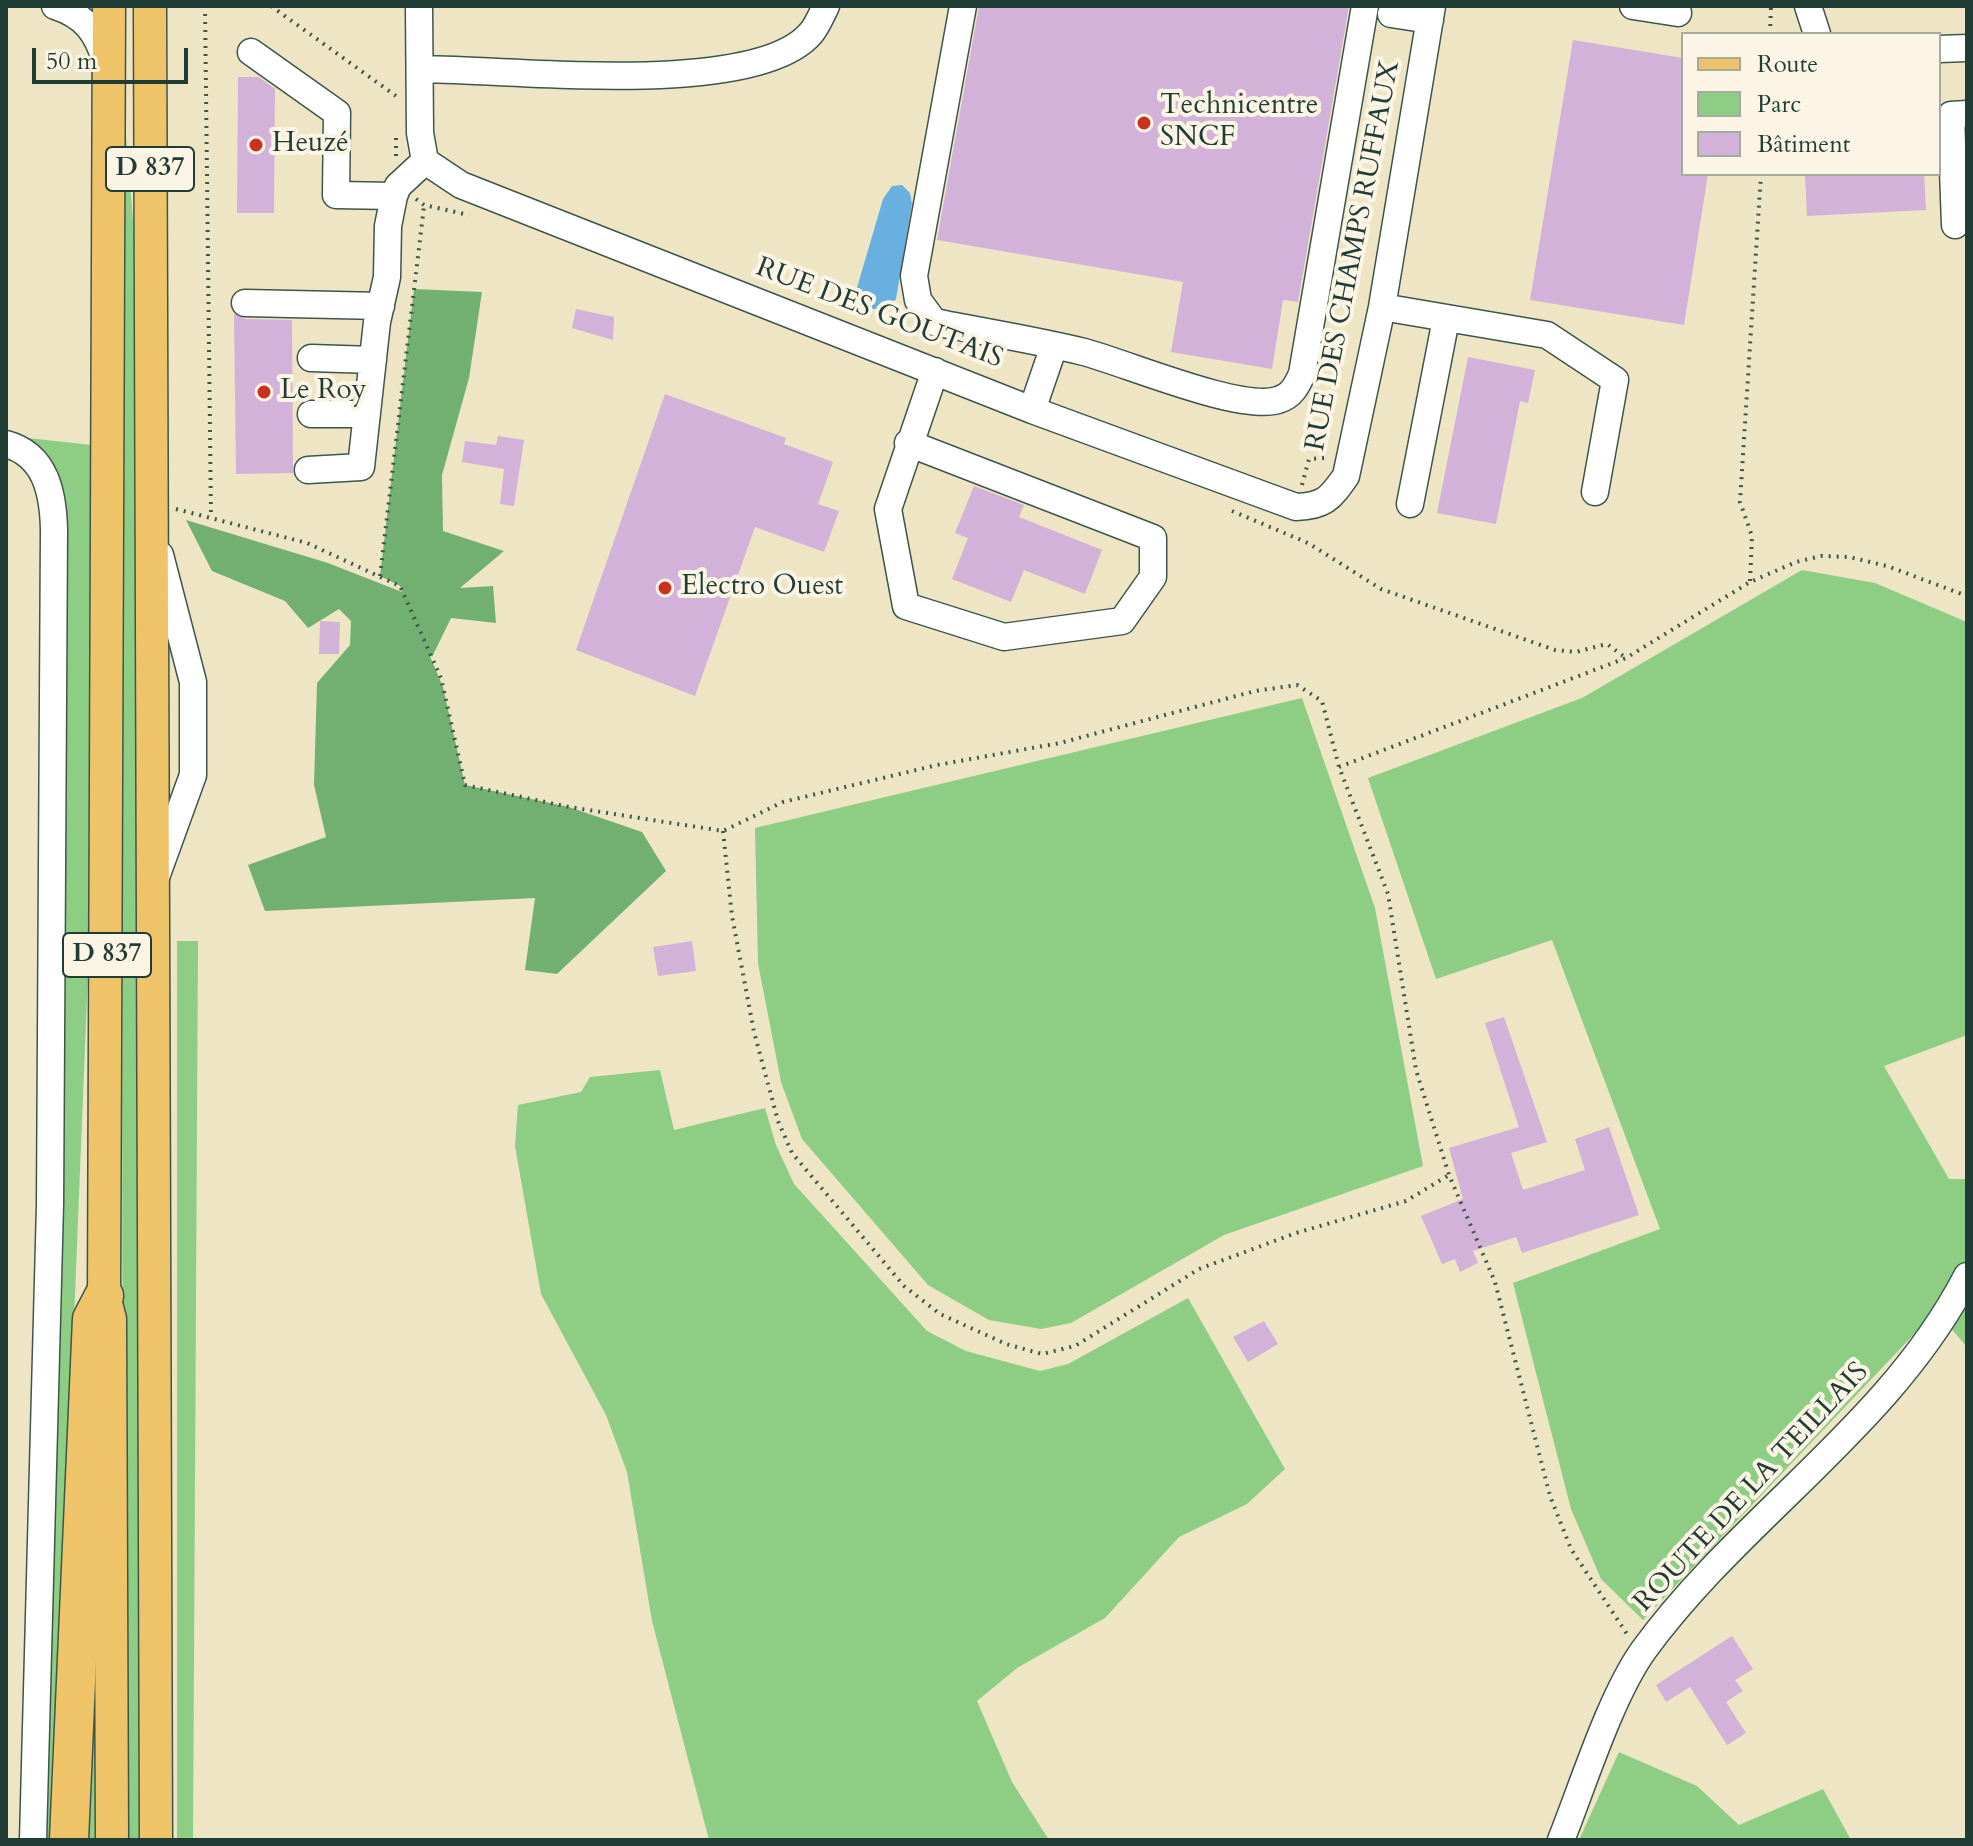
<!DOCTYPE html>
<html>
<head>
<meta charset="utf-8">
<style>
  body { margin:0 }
  #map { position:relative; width:1973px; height:1846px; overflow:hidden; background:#eee5c5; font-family:Cardo,serif }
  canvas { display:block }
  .frame { position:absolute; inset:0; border:8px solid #1f3d34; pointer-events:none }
  .legend { position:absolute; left:1681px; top:32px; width:260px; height:144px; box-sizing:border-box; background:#fcf5e5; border:2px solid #a4ab9e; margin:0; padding:10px 14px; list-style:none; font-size:24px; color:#1f3d34 }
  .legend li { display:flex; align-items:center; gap:16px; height:40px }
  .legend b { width:40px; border:2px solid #a4ab9e }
  .scale { position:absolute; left:32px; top:48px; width:156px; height:36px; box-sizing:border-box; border:4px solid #1f3d34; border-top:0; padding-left:10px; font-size:24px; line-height:28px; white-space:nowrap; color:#1f3d34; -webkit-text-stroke:6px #fcf5e5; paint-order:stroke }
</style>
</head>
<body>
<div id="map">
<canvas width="1973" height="1846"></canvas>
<div class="frame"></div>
<ul class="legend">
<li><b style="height:10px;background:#efc469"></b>Route</li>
<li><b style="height:22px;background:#8dcd84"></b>Parc</li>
<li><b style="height:22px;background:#d2b2d8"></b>Bâtiment</li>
</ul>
<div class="scale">50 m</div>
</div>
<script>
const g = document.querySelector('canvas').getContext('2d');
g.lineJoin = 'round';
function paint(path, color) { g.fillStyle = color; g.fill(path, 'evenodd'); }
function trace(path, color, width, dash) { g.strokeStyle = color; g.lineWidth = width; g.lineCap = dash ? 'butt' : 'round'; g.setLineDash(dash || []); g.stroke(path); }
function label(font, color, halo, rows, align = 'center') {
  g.font = font + ' Cardo,serif'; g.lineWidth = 8; g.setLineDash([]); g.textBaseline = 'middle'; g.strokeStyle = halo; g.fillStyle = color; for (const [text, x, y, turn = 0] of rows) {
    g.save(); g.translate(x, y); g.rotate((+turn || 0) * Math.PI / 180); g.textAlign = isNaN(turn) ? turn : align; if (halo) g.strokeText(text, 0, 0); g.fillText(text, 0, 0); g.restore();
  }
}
paint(new Path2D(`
  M121 76 137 267 142 1840H123Z
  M28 438 92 445 91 898 53 1840H40L56 471 40 447Z
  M1802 570 1875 583 1967 622V1035L1884 1066 1949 1179H1967V1347L1936 1311 1643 1620 1601 1579 1571 1509 1513 1283 1660 1229 1552 940 1436 979 1368 778 1582 698Z
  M1302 698 1375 908 1423 1166 1224 1235 1071 1323 1041 1329 989 1320 928 1285 802 1139 781 1082 758 963 755 828Z
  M177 941H198L193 1840H177Z
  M660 1070 674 1130 765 1108 776 1145 794 1184 927 1331 966 1351 1040 1371 1068 1364 1188 1298 1285 1469 1247 1504 1179 1537 1105 1618 1017 1668 977 1701 1012 1782 1049 1840H709L652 1621 627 1472 606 1415 541 1294 515 1146 518 1105 581 1092 590 1077Z
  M95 1649V1840H78Z
  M1619 1752 1697 1786 1739 1825 1823 1789 1851 1840H1579Z`), '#8dcd84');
paint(new Path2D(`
  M414 289 482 292 469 378 442 475 443 531 504 551 460 588 493 586 496 623 451 618 432 657 429 654 443 687 465 785 569 807 642 832 666 871 557 974 525 970 535 898 265 911 248 865 326 837 314 785 317 683 350 645 351 621 339 609 308 628 285 601 212 571 186 520 328 563 402 592 400 586 380 576Z`), '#72b072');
paint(new Path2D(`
  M902 185 910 193 912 204 896 299 885 310 865 308 856 291 883 199 892 186Z`), '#68b0df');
paint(new Path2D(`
  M979 6H1349L1298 302 1283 300 1272 369 1171 352 1183 282 937 240Z
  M1573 40 1683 58V174H1708L1684 325 1530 300Z
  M238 77H259L275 89 274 213H237Z
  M1805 174H1924L1926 210 1807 216Z
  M576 309 614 317 613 340 572 328Z
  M234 314 245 319 292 320 293 473 236 474Z
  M1468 357 1535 370 1528 403 1520 401 1496 524 1437 513Z
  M665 394 786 438 784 444 833 462 818 504 839 511 824 552 755 527 695 696 576 650Z
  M498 436 524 440 514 506 500 504 504 469 462 462 465 441 496 445Z
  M974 486 1024 505 1019 517 1102 550 1085 594 1024 570 1011 602 952 579 968 538 955 533Z
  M320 621 340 622 339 654H319Z
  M692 941 696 971 658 976 653 947Z
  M1504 1017 1547 1142 1511 1153 1523 1190 1585 1170 1575 1139 1609 1127 1639 1215 1522 1253 1516 1237 1473 1251 1478 1263 1460 1272 1455 1259 1442 1264 1421 1216 1463 1199 1449 1148 1519 1127 1485 1023Z
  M1264 1321 1278 1344 1248 1362 1233 1337Z
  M1732 1636 1753 1669 1735 1680 1743 1691 1726 1702 1746 1733 1727 1745 1690 1687 1666 1702 1656 1685Z`), '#d2b2d8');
const minor = new Path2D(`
  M55 6C86 16 97 33 106 62
  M419 6 420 133 425 161 461 185 1032 410 1296 507C1324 506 1330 499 1346 476L1382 307 1432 6
  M963 6 914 276 918 300 934 322C984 332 1035 340 1084 352 1126 363 1240 412 1278 400 1292 396 1297 385 1302 374L1365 6
  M1633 6 1678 13
  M1808 6 1817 34
  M1391 14 1430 20
  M1939 49 1967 48
  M251 52 337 113 336 195 394 196 398 186 425 161
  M420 69C505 69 755 99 811 33 817 26 822 14 826 6
  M1967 114 1951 115 1955 225 1967 211
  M245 303 381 306
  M1382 307 1547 335 1615 380 1595 492
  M311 358 373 360
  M1032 410 1054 346
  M311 414H367
  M908 443 1153 538V577L1122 621 1004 637 906 606 888 509 935 371
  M6 444C46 455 53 493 54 529L50 1205 33 1840
  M308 470 361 467 377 322 387 277 388 226 394 196
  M1410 504 1446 319
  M156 877 193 775V682L160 555
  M1561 1840C1583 1785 1610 1698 1643 1651 1740 1517 1890 1426 1967 1276`);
const major = new Path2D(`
  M109 6 104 1296 110 1319 112 1840
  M150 6 156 1840`);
const highway = new Path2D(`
  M69 1840 92 1319 104 1296`);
trace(minor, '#3e564a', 29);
trace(major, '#3e564a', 35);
trace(highway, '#3e564a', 41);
trace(new Path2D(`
  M205 6 211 516
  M271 6 396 96
  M1770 34 1771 6
  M396 156V137
  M416 199 424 205 469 215
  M1302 485 1309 459 1325 458 1326 455
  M176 509 307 543 400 586 441 678 465 785 569 807 723 831 783 802 937 765 1060 743 1255 691 1297 685 1322 701 1339 767 1388 894 1416 1070 1449 1175 1495 1282 1550 1496 1571 1549 1627 1634
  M1232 511 1308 543 1381 589 1555 650 1576 652 1607 644 1626 658
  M380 576 424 206
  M1750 581 1752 536 1740 502 1761 174
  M1339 767 1626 658 1750 582 1796 562 1821 556 1849 557 1887 566 1967 596
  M723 831 732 916 754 1032 778 1121 792 1153 904 1286 940 1314 1006 1344 1042 1354 1075 1346 1199 1269 1296 1233 1406 1201 1449 1175`), '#3e564a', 4, [2, 6]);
trace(minor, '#fff', 26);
trace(major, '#efc469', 32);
trace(highway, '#efc469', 38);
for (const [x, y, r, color] of [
  [1144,123,8,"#c8321e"],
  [256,145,8,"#c8321e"],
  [264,392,8,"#c8321e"],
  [665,588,8,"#c8321e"]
]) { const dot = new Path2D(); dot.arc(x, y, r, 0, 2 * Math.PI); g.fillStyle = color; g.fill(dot); trace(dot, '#fcf5e5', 3); }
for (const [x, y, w] of [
  [150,169,88],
  [107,955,88]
]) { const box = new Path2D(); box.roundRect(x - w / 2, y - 22, w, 44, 6); g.fillStyle = '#fcf5e5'; g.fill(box); trace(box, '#1f3d34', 2); }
label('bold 26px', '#1f3d34', null, [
  ["D 837",150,169],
  ["D 837",107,955]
]);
label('28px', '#1f3d34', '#fcf5e5', [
  ["Technicentre",1160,107],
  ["SNCF",1160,139],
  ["Heuzé",272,145],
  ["Le Roy",280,392],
  ["Electro Ouest",681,588]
], 'left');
label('28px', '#1f3d34', '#fcf5e5', [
  ["RUE DES CHAMPS RUFFAUX",1354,256,-79],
  ["RUE DES GOUTAIS",879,314,21],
  ["ROUTE DE LA TEILLAIS",1752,1488,-47]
]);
</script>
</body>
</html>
